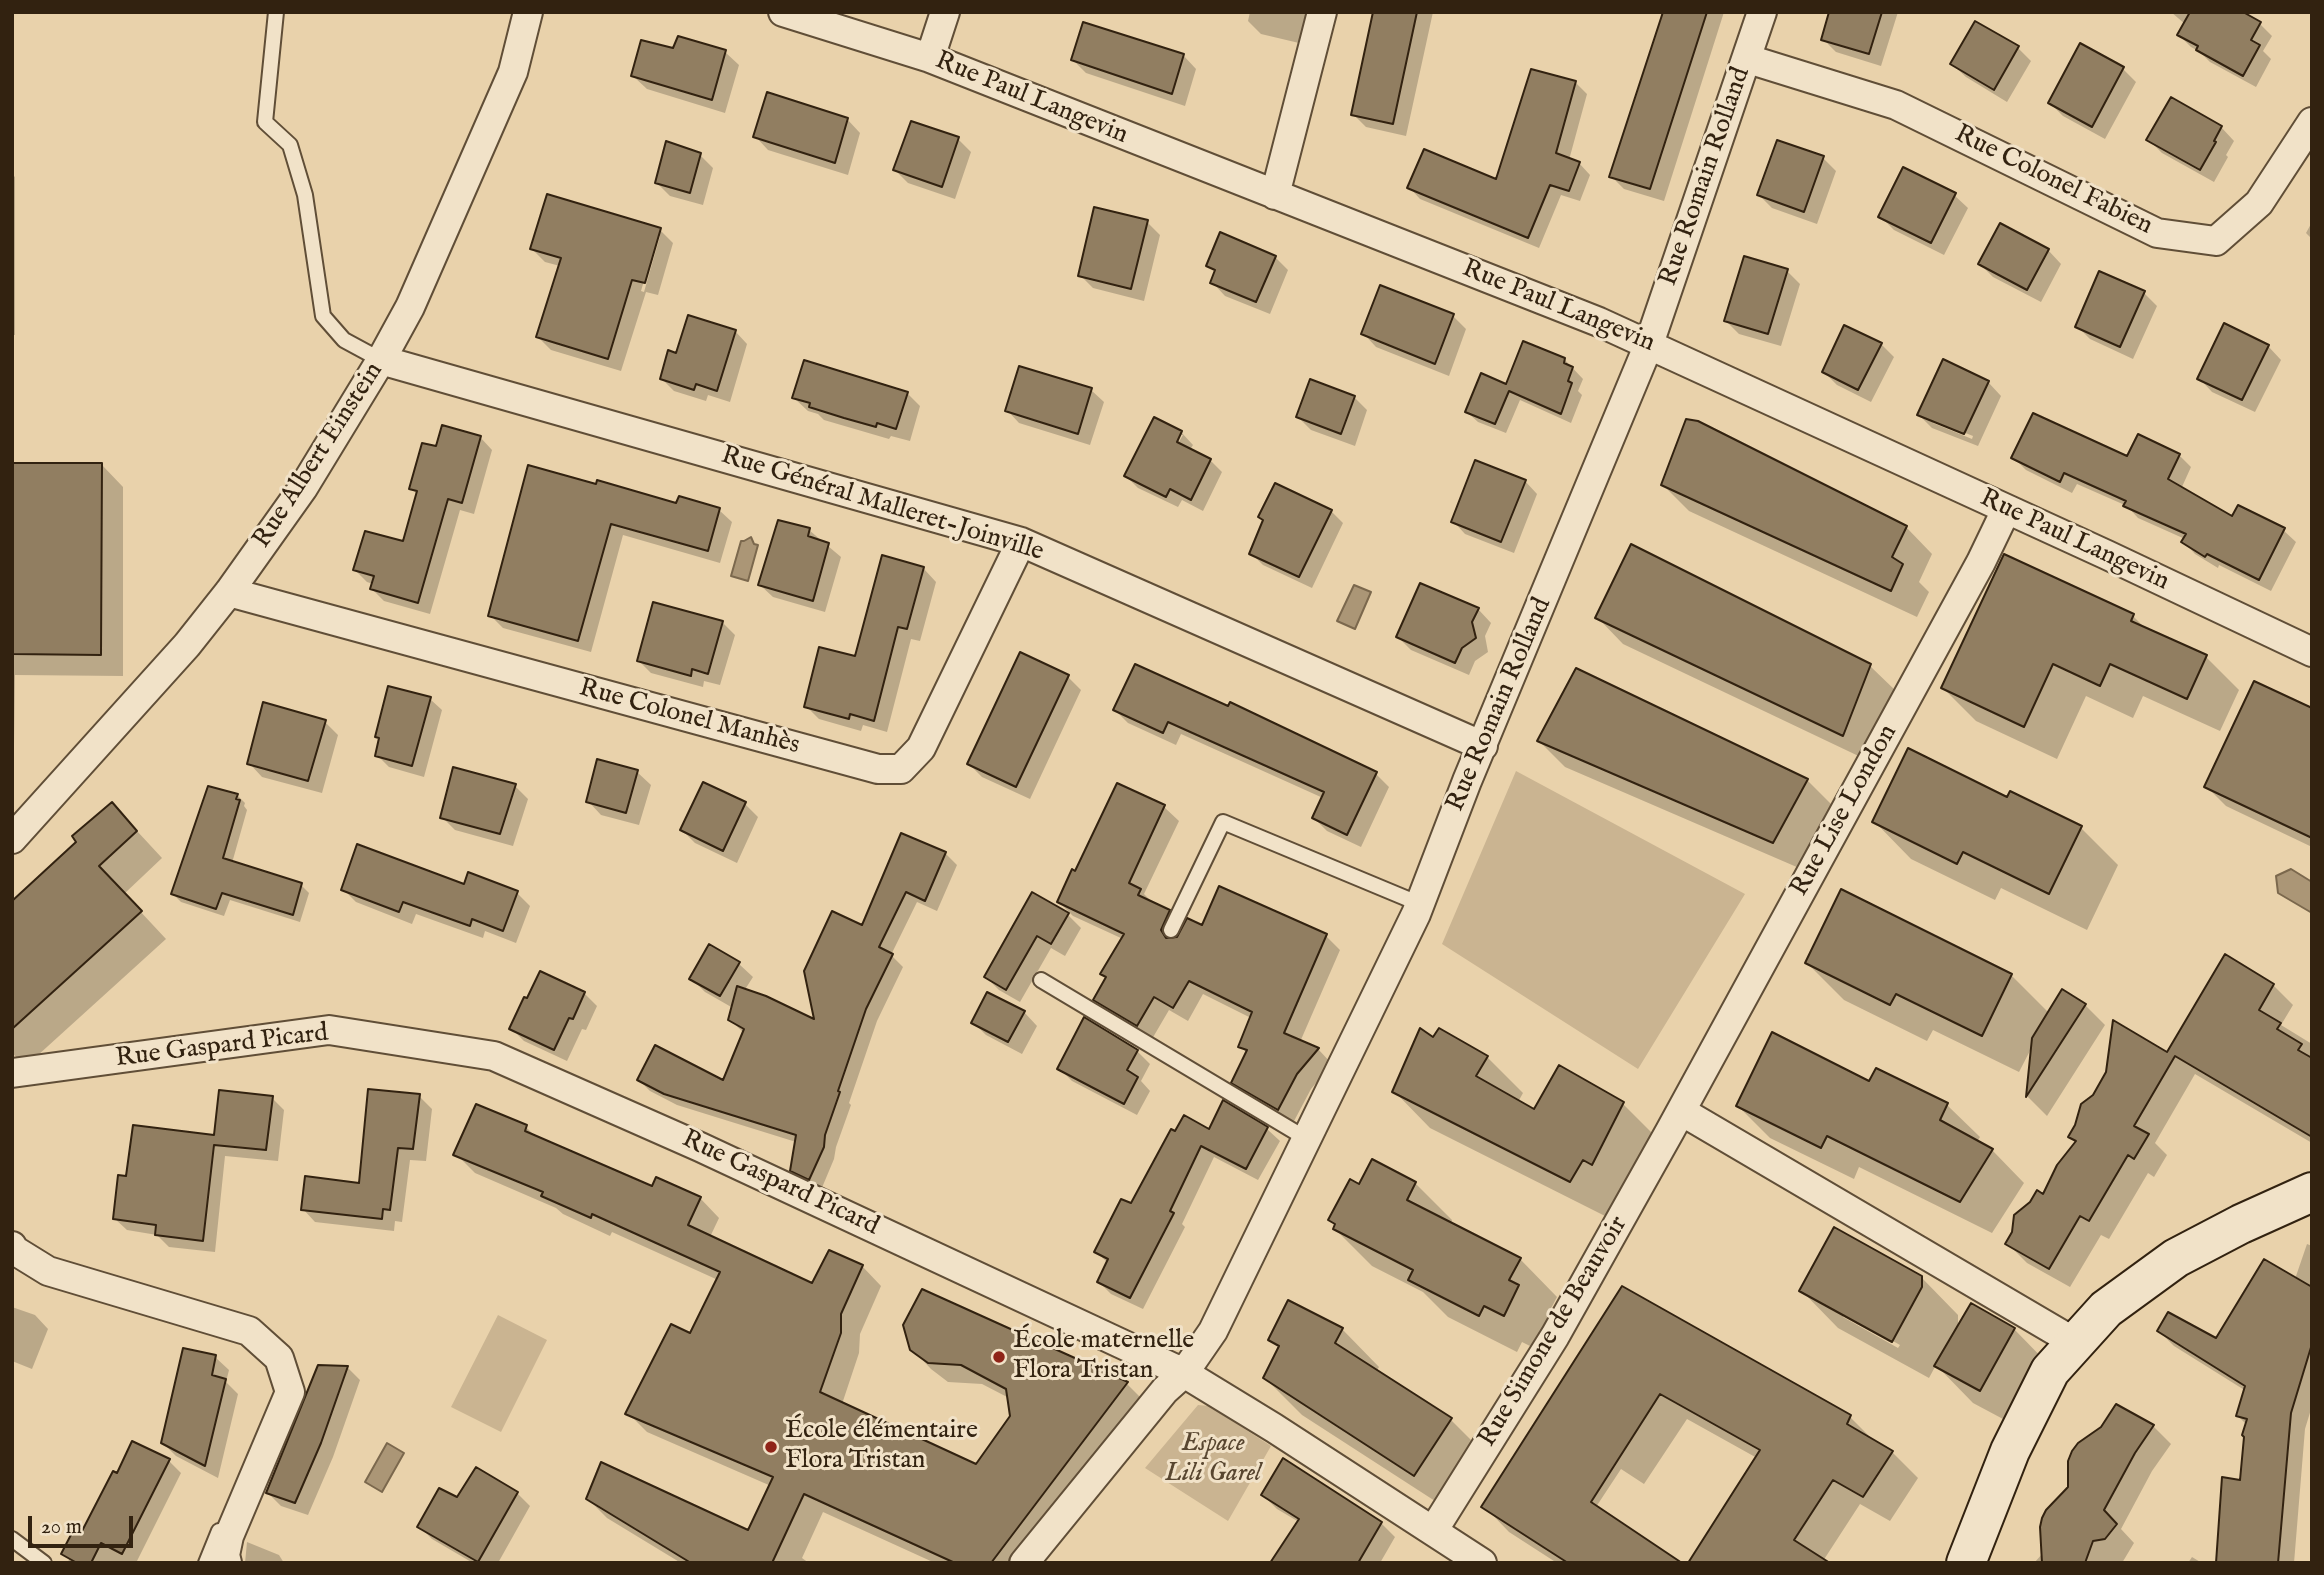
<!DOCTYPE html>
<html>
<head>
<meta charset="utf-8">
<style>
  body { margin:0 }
  #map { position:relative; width:2324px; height:1575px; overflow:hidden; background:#e9d2ab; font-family:"IM FELL English",serif }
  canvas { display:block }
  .frame { position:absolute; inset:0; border:14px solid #322210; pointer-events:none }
  .scale { position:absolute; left:28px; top:1516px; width:105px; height:32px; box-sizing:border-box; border:4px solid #322210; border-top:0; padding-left:9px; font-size:21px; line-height:24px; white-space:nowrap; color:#322210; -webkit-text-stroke:5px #f1e2c8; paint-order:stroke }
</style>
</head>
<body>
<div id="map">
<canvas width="2324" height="1575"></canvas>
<div class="frame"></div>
<div class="scale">20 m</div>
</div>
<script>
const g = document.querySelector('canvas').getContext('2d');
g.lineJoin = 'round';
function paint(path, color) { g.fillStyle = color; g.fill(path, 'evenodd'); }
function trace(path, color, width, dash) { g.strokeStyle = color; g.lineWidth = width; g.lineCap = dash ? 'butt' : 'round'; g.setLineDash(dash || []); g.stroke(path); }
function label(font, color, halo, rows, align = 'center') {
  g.font = font + ' "IM FELL English",serif'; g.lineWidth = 6; g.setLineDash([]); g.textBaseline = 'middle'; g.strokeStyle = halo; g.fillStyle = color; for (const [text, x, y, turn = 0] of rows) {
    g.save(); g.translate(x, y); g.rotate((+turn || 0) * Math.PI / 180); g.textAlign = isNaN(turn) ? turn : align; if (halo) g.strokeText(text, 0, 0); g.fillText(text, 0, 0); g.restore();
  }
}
paint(new Path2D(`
  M1516 771 1745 894 1638 1069 1442 944Z
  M498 1315 547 1340 501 1432 451 1407Z
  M1198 1405 1209 1406 1271 1446 1228 1521 1145 1468Z`), '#cab491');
const water = new Path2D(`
  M751 537 754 544 758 545 748 581 731 576 741 541H744Z
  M1354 585 1371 592 1355 629 1337 621Z
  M2291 869 2312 882V913L2278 893 2276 876Z
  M387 1443 404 1453 382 1492 365 1482Z`);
paint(water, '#ab9676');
trace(water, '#7b684d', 2);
paint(new Path2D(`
  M1250 12H1306L1299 43 1261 34 1248 21Z
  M1376 12H1433L1406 136 1366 127 1353 114Z
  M1664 12H1724L1664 201 1624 189 1611 176Z
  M1831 12H1898L1881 66 1836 52 1823 39Z
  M2171 12H2240L2260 24 2272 36 2263 51 2271 59 2256 87 2210 62 2200 52 2191 47 2179 35 2185 24Z
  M2018 48 2031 61 2007 102 1966 77 1952 64Z
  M674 50 725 52 739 65 725 113 647 89 633 76Z
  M1183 55 1196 69 1185 106 1086 73 1073 60Z
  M2123 69 2136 82 2105 139 2063 116 2050 103Z
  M1575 82 1587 94 1569 160 1579 163 1590 175 1580 201 1561 195 1539 248 1420 199 1409 187 1497 182Z
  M847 119 860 133 848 175 768 150 755 136Z
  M2221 127 2234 141 2226 155 2228 157 2214 182 2162 153 2149 140Z
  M958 139 971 152 955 199 908 183 895 170Z
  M700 155 713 168 703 205 670 196 657 183Z
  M1823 158 1836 171 1817 224 1772 208 1759 195Z
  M12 174 15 177V335H12Z
  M1954 195 1968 208 1944 255 1894 230 1880 216Z
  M1147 222 1160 235 1144 301 1093 288 1080 275Z
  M2312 222V239L2306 233Z
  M660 230 673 243 658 295 646 292 621 371 551 350 538 337 560 266 545 262 532 249ZM657 236H660L644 292 641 291Z
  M2048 250 2061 264 2041 302 1993 277 1980 264Z
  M1275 257 1288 270 1270 314 1225 296 1212 282 1216 273 1208 266Z
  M1787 271 1800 284 1781 346 1739 334 1726 321Z
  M2144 293 2157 306 2133 359 2090 339 2077 326Z
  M1453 316 1466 329 1449 376 1376 347 1363 333Z
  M735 331 747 344 730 402 708 395 706 401 674 391 662 379Z
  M1881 344 1894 357 1871 402 1837 385 1824 372Z
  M2268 346 2281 360 2255 412 2212 392 2199 378Z
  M1564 359 1583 379 1578 391 1582 395 1571 423 1520 400 1506 433 1478 422 1467 412 1507 386Z
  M1988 382 2001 396 1978 446 1932 428 1919 415ZM1933 420 1973 436 1972 439 1933 423Z
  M1091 390 1104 402 1090 445 1019 423 1007 410Z
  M907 393 920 406 910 441 891 436 889 439 824 420 818 414 808 411 794 398Z
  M1354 397 1367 410 1355 446 1311 430 1298 417Z
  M1154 419 1181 432 1193 445 1190 450 1210 460 1222 472 1203 511 1182 500 1178 507 1138 488 1126 476ZM1179 435H1183L1174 450 1171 448Z
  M480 437 492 450 474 514 460 510 430 614 384 601 372 589 373 584 367 582 355 570 404 544 418 495 411 488 437 448Z
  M2179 455 2191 467 2181 489 2233 519 2283 530 2296 542 2271 591 2219 565 2218 568 2195 554 2183 541 2185 539 2138 518 2127 506 2077 484 2072 493 2026 470 2013 457 2128 458Z
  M12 465H102L123 487V676L15 675 14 746 12 747Z
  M1525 481 1537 494 1514 553 1465 534 1453 521Z
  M1663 485 1906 527 1932 554 1919 582 1929 592 1917 617 1689 511Z
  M597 486 678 506 719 510 732 522 720 563 623 535 591 652 503 628 490 615Z
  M1331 511 1343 523 1312 588 1263 565 1251 553Z
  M809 530 841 557 825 612 773 597 760 585Z
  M1632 546 1870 666 1897 692 1869 761 1623 644 1597 617Z
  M883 557 924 569 936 582 920 641 911 639 887 732 863 725 861 731 819 719 806 706 856 658Z
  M1478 609 1491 623 1485 636 1488 652 1475 661 1469 675 1411 650 1398 637Z
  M2133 616 2147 630 2206 657 2239 690 2220 731 2143 696 2133 718 2086 696 2057 759 1976 721 1943 688Z
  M722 622 735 635 720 685 704 681 703 687 651 673 639 661Z
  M1136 666 1376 774 1389 787 1361 847 1327 831 1314 818 1323 798 1181 734 1176 745 1128 723 1115 710Z
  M1068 677 1081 690 1030 799 982 777 969 764Z
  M430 699 442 710 424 777 389 767 377 755 380 740 376 736Z
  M2312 710V847L2226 806 2206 786Z
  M325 722 338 735 322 793 262 777 249 763Z
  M1539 741 1807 780 1833 806 1799 868 1565 767Z
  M599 761 637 772 651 785 639 825 601 815 588 801Z
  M1118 785 1164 807 1179 821 1144 894 1155 905 1169 912 1185 927 1326 936 1340 950 1300 1042 1318 1049 1332 1064 1311 1089 1293 1123 1248 1097 1234 1082 1247 1053 1240 1046 1251 1018 1203 994 1188 1021 1169 1010 1152 1039 1110 1014 1095 1000 1107 978 1103 974 1123 939 1073 916 1059 902 1076 873Z
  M515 786 528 799 513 846 455 830 442 817Z
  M237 795 245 803 244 806 247 810 232 863 301 885 309 893 300 922 230 900 224 916 181 902 173 894Z
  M2008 799 2081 828 2118 865 2087 930 2001 888 1995 900 1911 859 1874 821Z
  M112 804 162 858 124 894 166 939 26 1066 12 1053V903L79 842Z
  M745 804 758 817 737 863 695 843 682 830Z
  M945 853 957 865 937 911 917 902 891 955 903 967 877 1021 849 1103 851 1105 836 1147 834 1159 821 1190 803 1181 792 1170 796 1142 677 1105 650 1091 639 1080 724 1082 744 1033 730 1020 733 1008 705 992 692 979 710 946 739 964 753 977 744 991 817 1022 863 927Z
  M465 887 517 893 530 906 516 943 485 931 483 938 416 914 412 924 356 902 343 889Z
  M1033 895 1068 915 1081 928 1065 956 1051 948 1020 1002 999 990 986 977Z
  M1807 963 2011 975 2049 1013 2085 1005 2105 1025 2047 1116 2028 1097 2034 1043 2019 1072 1933 1030 1927 1041 1844 1000Z
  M2273 985 2293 1005 2281 1025 2312 1044V1143L2195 1074 2155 1143 2167 1155 2154 1177 2148 1173 2109 1239 2101 1235 2070 1287 2027 1263 2007 1243 2044 1196 2077 1143 2070 1137 2168 1054Z
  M584 993 597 1006 586 1030 582 1029 567 1061 524 1041 511 1028Z
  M1024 1012 1037 1026 1022 1054 986 1035 973 1022Z
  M1434 1039 1487 1057 1523 1093 1518 1102 1535 1112 1623 1104 1659 1140 1607 1217 1430 1128 1394 1091Z
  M1137 1051 1150 1064 1141 1081 1150 1091 1137 1115 1072 1081 1059 1068Z
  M1877 1070 1947 1105 1980 1137 1977 1142 1992 1150 2024 1183 1992 1233 1859 1167 1854 1179 1770 1138 1738 1106 1870 1083Z
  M419 1096 432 1109 426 1161 410 1160 402 1222 395 1221 394 1231 315 1222 303 1209 361 1185Z
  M272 1098 284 1110 278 1161 225 1156 215 1252 169 1247 157 1235 127 1230 114 1218 127 1178 215 1137Z
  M1224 1103 1267 1129 1280 1141 1258 1180 1214 1157 1182 1224 1185 1227 1143 1309 1111 1294 1099 1282 1108 1263 1096 1252 1132 1205 1210 1131Z
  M526 1127 537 1138 653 1188 700 1198 719 1218 710 1237 813 1286 862 1266 881 1286 860 1334 859 1353 842 1404 977 1467 1012 1416 1009 1398 982 1384 948 1382 931 1369 912 1349 922 1292 1127 1384 1146 1403 1024 1563H935L823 1512 802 1558 809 1563H681L607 1518 588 1499 749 1532 771 1486 647 1432 628 1413 691 1335 718 1280 612 1232 610 1236 563 1214 556 1208 475 1173 456 1154Z
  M1415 1183 1452 1220 1451 1224 1520 1259 1557 1297 1547 1316 1556 1324 1542 1352 1522 1342 1517 1352 1448 1317 1423 1292 1372 1266 1335 1229 1336 1226 1331 1220 1360 1186Z
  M2307 1244 2312 1246V1406L2305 1429 2294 1563H2217L2242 1482 2247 1425 2238 1416 2246 1391 2174 1346 2159 1331 2216 1340 2295 1279Z
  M1921 1277 1958 1315V1327L2014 1329 2051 1367 2018 1427 1973 1403 1936 1365 1929 1378 1838 1328 1801 1290ZM1843 1313 1900 1345 1898 1348 1843 1317Z
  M1623 1288 1850 1417 1876 1443 1892 1452 1918 1478 1890 1521 1860 1504 1823 1561 1768 1563 1757 1458 1687 1419 1644 1484 1621 1469 1596 1507 1680 1563H1557L1509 1532 1484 1506Z
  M12 1307 35 1315 48 1329 32 1369 12 1361Z
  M1342 1329 1379 1367 1376 1372 1451 1420 1488 1457 1452 1512 1302 1415 1265 1378 1279 1349 1270 1339Z
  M215 1357 229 1370 226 1382 238 1394 218 1478 176 1456 163 1443Z
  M347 1367 360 1380 333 1457 308 1515 281 1506 268 1493Z
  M2117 1406 2153 1426 2171 1444 2152 1471 2121 1529 2134 1543 2122 1563H2034L2043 1553 2069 1488 2102 1428Z
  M169 1461 181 1473 136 1563H68L69 1559 63 1553 82 1534 118 1475Z
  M517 1493 530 1506 498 1563H473L432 1539 419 1526Z
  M1263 1495 1381 1523 1395 1537 1380 1563H1273L1299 1522 1277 1509Z
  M247 1542 279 1555 284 1563H245Z
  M2192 1557 2202 1563H2188Z`), '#0003');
const building = new Path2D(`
  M1373 12H1417L1393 124 1351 115Z
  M1663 12H1707L1650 189 1609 177Z
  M1829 12H1882L1869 54 1821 40Z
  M2190 12H2243L2261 22 2251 40 2260 45 2243 76 2196 50 2198 46 2177 35Z
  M1975 21 2019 46 1994 90 1950 64Z
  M1083 22 1184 54 1172 94 1071 60Z
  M678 36 726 50 712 100 631 76 641 40 673 48Z
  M2080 43 2124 67 2092 127 2048 103Z
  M1531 69 1576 81 1556 153 1580 162 1569 191 1550 185 1528 238 1407 188 1424 149 1496 179Z
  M767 92 848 118 835 163 753 137Z
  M2171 97 2222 126 2214 141 2216 142 2200 170 2146 140Z
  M911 121 959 137 942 187 893 170Z
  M1777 140 1824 156 1804 212 1757 195Z
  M666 141 701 153 690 193 655 183Z
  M1903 167 1956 193 1931 243 1878 217Z
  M547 194 661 228 645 283 632 280 608 359 536 337 561 258 530 249Z
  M1094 207 1148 220 1131 289 1078 276Z
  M2000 223 2049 249 2027 290 1978 264Z
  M1220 232 1276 256 1256 302 1210 283 1215 270 1206 266Z
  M1744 256 1788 269 1768 334 1724 321Z
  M2099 271 2145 291 2120 347 2075 327Z
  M1380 285 1454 314 1435 364 1361 334Z
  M688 315 736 330 717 391 696 384 694 390 660 379 668 350 676 353Z
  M2224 323 2269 345 2242 400 2197 379Z
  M1844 325 1882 343 1858 390 1822 372Z
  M1523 341 1565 358 1564 363 1573 367 1568 381 1572 383 1561 414 1509 391 1495 424 1465 412 1481 373 1506 384Z
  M1943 359 1989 381 1964 434 1917 415Z
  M804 360 908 392 896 429 877 423 876 427 844 418 809 407 810 403 792 398Z
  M1019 366 1092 388 1078 434 1005 411Z
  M1310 379 1355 396 1341 434 1296 417Z
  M2033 413 2127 456 2138 434 2180 454 2168 479 2232 516 2238 505 2285 528 2259 580 2207 554 2205 557 2181 542 2186 534 2123 506 2126 501 2064 473 2060 482 2011 458Z
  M1154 417 1182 431 1177 442 1211 459 1191 500 1170 489 1166 497 1124 476Z
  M1686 419 1698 421 1907 526 1892 557 1903 564 1891 591 1661 485Z
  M442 425 481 436 462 503 448 499 418 603 370 589 374 576 353 570 365 531 403 541 417 491 409 489 422 443 436 446Z
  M1475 460 1526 480 1501 542 1451 522Z
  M12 463H102L101 655 12 654Z
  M528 465 596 484 597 480 676 503 679 496 720 508 708 551 611 524 578 641 488 616Z
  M1275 483 1332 510 1299 577 1249 554 1263 520 1258 517Z
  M778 520 810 528 808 536 829 543 813 601 758 585Z
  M1631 544 1871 664 1843 736 1595 618Z
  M2004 554 2134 614 2131 621 2207 655 2187 699 2110 664 2100 686 2053 664 2024 727 1941 688Z
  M882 555 924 567 907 629 898 627 874 721 850 714 849 719 804 707 819 647 855 656Z
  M1420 583 1479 608 1472 622 1476 638 1462 648 1455 663 1396 637Z
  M653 602 723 621 708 674 692 669 691 676 637 661Z
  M1020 652 1069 675 1016 787 967 764Z
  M1135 664 1228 706 1230 702 1377 772 1347 835 1312 818 1324 792 1168 722 1163 733 1113 710Z
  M1576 668 1808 779 1773 843 1537 741Z
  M2254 681 2312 708V838L2204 787Z
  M388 686 431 697 412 766 375 756 379 738 375 737Z
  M263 702 326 720 308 781 247 764Z
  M1908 748 2007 797 2010 791 2082 826 2049 894 1963 852 1957 864 1872 822Z
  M597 759 638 770 626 813 586 802Z
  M453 767 516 784 500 834 440 818Z
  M703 782 746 802 723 851 680 830Z
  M1117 783 1165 805 1129 883 1141 889 1138 895 1170 910 1161 930 1166 938 1177 937 1187 918 1202 925 1219 886 1327 934 1284 1033 1319 1048 1297 1074 1278 1110 1231 1083 1247 1050 1238 1047 1252 1012 1189 981 1173 1008 1154 997 1137 1026 1093 1000 1106 977 1100 974 1124 934 1057 902 1072 869 1075 871Z
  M208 786 238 794 236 799 240 800 223 858 302 883 293 915 222 893 216 909 171 894Z
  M112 802 137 831 99 866 142 911 12 1029V901L76 842 72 836Z
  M901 833 946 852 925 901 906 892 879 947 893 954 866 1009 838 1091 840 1092 825 1135 824 1147 809 1180 790 1171 796 1135 664 1094 637 1080 655 1045 723 1080 744 1029 728 1020 737 986 766 996 814 1019 804 971 832 911 862 925Z
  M357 844 464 884 468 872 518 891 503 931 472 919 470 926 403 902 399 912 341 890Z
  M1841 889 2012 974 1982 1036 1896 994 1890 1005 1805 963Z
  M1032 892 1069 913 1051 944 1037 936 1006 990 984 977Z
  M709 944 740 962 720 996 689 979Z
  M2225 954 2274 984 2259 1010 2281 1023 2277 1029 2302 1044 2298 1050 2312 1058V1137L2175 1056 2134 1126 2149 1134 2134 1159 2128 1155 2089 1221 2080 1216 2049 1269 2005 1244 2012 1232 2014 1215 2030 1202 2037 1190 2043 1194 2057 1165 2076 1141 2068 1137 2075 1125 2081 1104 2093 1095 2106 1072 2113 1020 2167 1052Z
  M540 971 585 992 573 1019 569 1018 554 1050 509 1029 524 997 527 998Z
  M2062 989 2086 1004 2026 1097 2032 1038Z
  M987 992 1025 1011 1008 1042 971 1023Z
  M1084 1017 1138 1050 1127 1070 1138 1077 1124 1104 1057 1069Z
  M1420 1028 1433 1037 1439 1028 1488 1056 1476 1076 1534 1109 1559 1065 1624 1102 1592 1165 1583 1160 1570 1182 1392 1092Z
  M1772 1032 1869 1081 1876 1068 1948 1103 1940 1120 1993 1149 1960 1202 1827 1136 1821 1148 1736 1106Z
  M368 1089 420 1094 413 1149 398 1148 390 1210 383 1209 382 1219 301 1210 305 1176 359 1183Z
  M219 1090 273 1096 266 1150 214 1145 203 1241 155 1235 156 1225 113 1219 118 1175 126 1176 133 1125 214 1135Z
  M1223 1100 1268 1127 1246 1169 1201 1146 1170 1211 1174 1213 1130 1298 1097 1282 1108 1259 1094 1252 1121 1199 1131 1203 1171 1129 1175 1131 1184 1115 1209 1129Z
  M476 1104 527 1125 525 1131 652 1186 656 1177 701 1197 688 1225 812 1283 829 1250 863 1265 841 1314V1333L820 1392 976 1464 1010 1416 1006 1389 961 1365 928 1363 910 1350 903 1325 922 1289 1128 1382 991 1563H955L804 1494 772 1563H691L586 1499 601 1462 748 1530 773 1477 625 1414 671 1324 690 1333 720 1272 592 1214 591 1218 541 1196 543 1192 453 1155Z
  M1372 1159 1416 1182 1407 1200 1521 1258 1509 1280 1519 1285 1504 1316 1484 1306 1479 1316 1408 1280 1413 1270 1333 1229 1335 1224 1328 1220 1350 1179 1359 1184Z
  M1834 1227 1922 1276V1287L1892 1342 1799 1291Z
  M2264 1259 2312 1287V1344L2291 1413 2278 1563H2216L2222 1477 2240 1480 2244 1437 2242 1435 2247 1419 2236 1416 2245 1386 2157 1331 2168 1312 2216 1338Z
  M1622 1286 1851 1415 1847 1424 1893 1451 1863 1497 1833 1480 1794 1540 1830 1563H1688L1760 1450 1660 1394 1591 1502 1682 1563H1568L1481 1507Z
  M1288 1300 1343 1328 1335 1343 1452 1418 1414 1476 1263 1378 1279 1346 1268 1340Z
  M1971 1303 2015 1328 1980 1391 1934 1366Z
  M183 1348 216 1355 212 1375 226 1379 205 1466 161 1443Z
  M318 1365 348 1366 321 1443 295 1503 266 1493Z
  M2116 1404 2154 1425 2135 1453 2104 1510 2117 1524 2105 1539 2093 1541 2085 1563H2042L2040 1527 2042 1518 2046 1510 2068 1487V1461L2072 1451 2078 1443 2101 1427Z
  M132 1441 170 1459 122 1554 101 1543 91 1563H77L61 1554 75 1527 82 1531 113 1471 117 1473Z
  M1283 1458 1382 1522 1358 1563H1270L1299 1519 1261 1495Z
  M476 1467 518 1492 478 1562 417 1527 439 1488 457 1497Z`);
paint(building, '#917e61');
trace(building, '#322210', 2);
const service = new Path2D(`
  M276 12 265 122 290 145 305 195 323 316 344 340 381 360
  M1171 930 1223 822 1420 904
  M1041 980 1307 1139
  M12 1539 44 1563
  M206 1563 219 1531`);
const minor = new Path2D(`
  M783 12 930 58 1599 322 2107 555 2312 652
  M930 58 945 12
  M1748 59 1896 105 2157 233 2216 241 2259 203 2312 122
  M1275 195 1322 12
  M381 360 1021 542 1483 746
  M229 592 878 769H901L921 748 1021 542
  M12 839 187 645 229 592 303 488 381 360 410 307 513 72 528 12
  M12 1073 329 1030 494 1056 700 1147 1184 1373 1274 1428 1482 1563
  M1681 1111 2076 1343
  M12 1246 14 1250 48 1271 249 1331 279 1358 290 1392 229 1536 225 1555 227 1563
  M1433 1531 1555 1336 1670 1131 1981 562 2006 510
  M1024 1563 1165 1390 1184 1373 1213 1331 1416 914 1467 781 1649 344 1762 12`);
const secondary = new Path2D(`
  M1966 1563 2010 1451 2050 1371 2106 1309 2176 1258 2241 1224 2312 1192`);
trace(service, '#604e37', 18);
trace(minor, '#604e37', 32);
trace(secondary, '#322210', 42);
trace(service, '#f1e2c8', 14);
trace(minor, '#f1e2c8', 28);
trace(secondary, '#f1e2c8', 38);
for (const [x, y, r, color] of [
  [999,1357,7,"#8f2418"],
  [771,1447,7,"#8f2418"]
]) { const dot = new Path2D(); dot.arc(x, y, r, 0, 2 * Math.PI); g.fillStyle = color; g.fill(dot); trace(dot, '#f1e2c8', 2.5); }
label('26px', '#322210', '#f1e2c8', [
  ["Rue Paul Langevin",1031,99,22],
  ["Rue Romain Rolland",1706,177,-71],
  ["Rue Colonel Fabien",2053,181,26],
  ["Rue Paul Langevin",1558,307,22],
  ["Rue Albert Einstein",319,456,-57],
  ["Rue Général Malleret-Joinville",882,505,17],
  ["Rue Paul Langevin",2074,541,25],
  ["Rue Romain Rolland",1500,705,-67],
  ["Rue Colonel Manhès",689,718,15],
  ["Rue Lise London",1845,811,-61],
  ["Rue Gaspard Picard",222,1047,-7],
  ["Rue Gaspard Picard",780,1184,25],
  ["Rue Simone de Beauvoir",1554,1332,-59]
]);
label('26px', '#322210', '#f1e2c8', [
  ["École maternelle",1013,1342],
  ["Flora Tristan",1013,1372],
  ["École élémentaire",785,1432],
  ["Flora Tristan",785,1462]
], 'left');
label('italic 26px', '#584630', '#f1e2c8', [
  ["Espace",1213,1445],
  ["Lili Garel",1213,1475]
]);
</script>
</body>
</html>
